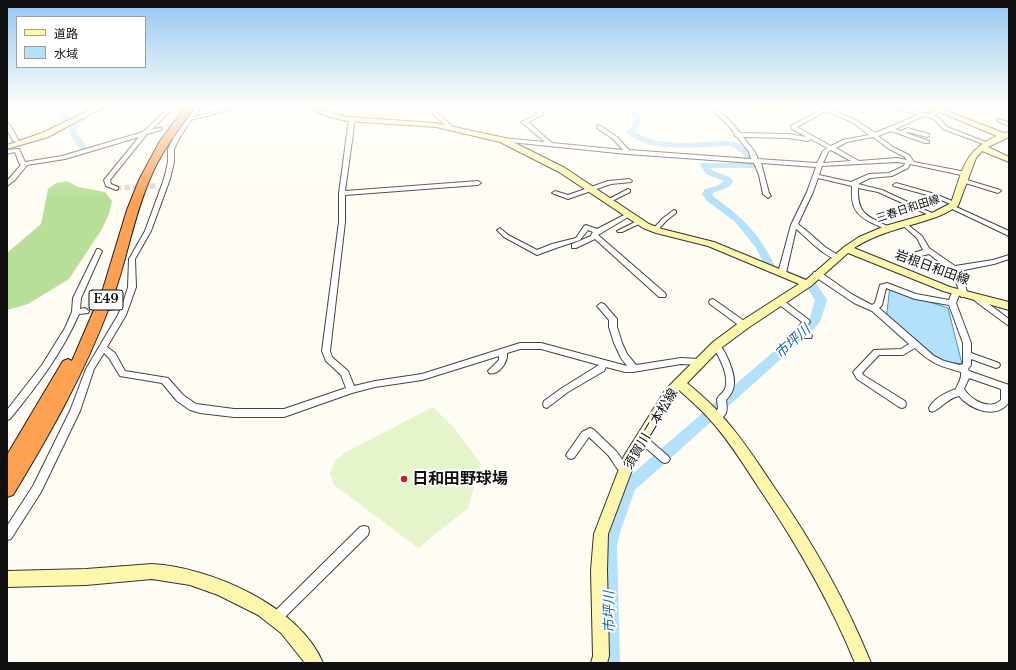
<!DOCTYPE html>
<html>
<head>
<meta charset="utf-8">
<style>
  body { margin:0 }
  #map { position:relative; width:1016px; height:670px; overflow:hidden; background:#fffdf3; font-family:"Libre Baskerville","Noto Sans JP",serif }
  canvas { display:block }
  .frame { position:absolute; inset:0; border:8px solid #101010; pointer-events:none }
  .legend { position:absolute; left:16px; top:16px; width:130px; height:52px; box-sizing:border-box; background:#fff; border:1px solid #9f9f9f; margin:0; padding:5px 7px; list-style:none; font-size:12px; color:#101010 }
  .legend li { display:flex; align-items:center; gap:8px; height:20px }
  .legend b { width:20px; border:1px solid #9f9f9f }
</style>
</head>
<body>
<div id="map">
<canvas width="1016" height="670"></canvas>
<div class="frame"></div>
<ul class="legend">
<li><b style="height:5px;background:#fff6ae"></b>道路</li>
<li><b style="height:11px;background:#b3e0fb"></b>水域</li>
</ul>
</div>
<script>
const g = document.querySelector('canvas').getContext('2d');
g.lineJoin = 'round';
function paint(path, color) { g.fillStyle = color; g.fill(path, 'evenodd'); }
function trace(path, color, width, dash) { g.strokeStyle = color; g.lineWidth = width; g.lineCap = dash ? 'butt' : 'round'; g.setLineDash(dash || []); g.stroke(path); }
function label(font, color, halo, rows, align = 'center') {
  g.font = font + ' "Libre Baskerville","Noto Sans JP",serif'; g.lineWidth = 4; g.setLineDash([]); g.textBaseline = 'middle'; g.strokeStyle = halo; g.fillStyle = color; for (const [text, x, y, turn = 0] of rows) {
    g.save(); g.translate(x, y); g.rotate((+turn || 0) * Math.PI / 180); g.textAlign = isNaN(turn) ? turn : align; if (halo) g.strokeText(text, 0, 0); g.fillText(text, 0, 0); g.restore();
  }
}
paint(new Path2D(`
  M67 181 78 187 105 192 112 201 109 214 102 229 69 279 28 304 7 310V253L41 224 48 189 56 183Z`), '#b7df97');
paint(new Path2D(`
  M745 106H795L773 117Z
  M433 407 455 429 481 464 468 508 418 548 334 485 330 473 336 460 346 452Z`), '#e6f4cb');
const water = new Path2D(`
  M890 289 948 308 962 364 941 361 887 315Z`);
paint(water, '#b3e0fb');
trace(water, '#3596d7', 1);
paint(new Path2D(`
  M48 106H56L60 110 76 121 75 123C65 124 54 113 48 106Z
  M622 106H631L638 112 642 121 635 131C653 146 687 143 710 142 719 141 728 140 737 143 747 147 755 157 761 166L760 168H710C716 175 727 173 733 180 731 190 718 189 712 194L714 197C743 218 759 233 775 266L812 280 816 283 827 300 820 322 811 332 635 490 620 532 617 546 620 663H602L601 546 604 532 624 481 803 326 809 320 815 300 808 289 804 286 767 270 756 248 745 234 734 221 707 201 702 194 705 189 717 186 724 181 706 174 700 165 701 163H751C746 157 738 148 730 146 722 145 713 147 705 147 683 148 641 150 626 131L633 125 634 119Z
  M72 123H75L79 125 76 131 87 148 86 150H80L68 131Z`), '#b3e0fb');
trace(new Path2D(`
  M159 129 182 122
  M116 188 157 186`), '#dbd9d1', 5.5, [5.5, 3]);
trace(new Path2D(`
  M85 311 105 308`), '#dbd9d1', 7, [7, 3.5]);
const street = new Path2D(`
  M171 106H176L152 129 161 128V130L147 134 110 180 111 184 118 187V189L116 190 106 186 104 180 139 137 65 159 27 165 15 180 7 186V181L21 165 19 163 15 152 7 154V150L19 149 25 162 62 156 143 132Z
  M197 106H201L194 117 238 106H245L191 120 180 137 174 149V162L170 179 151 231 135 259 136 287 126 315 107 347 115 353 125 371 168 378 183 395 196 404 234 409H284L346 388 341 375 326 361 322 351 339 222V193L349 119 352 117 355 119 345 191 478 181 481 183 478 185 345 195V222L330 351 332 357 348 371 354 386 375 381 422 374 520 343H541L627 366 621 358 614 343 609 327V320L597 306 601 303 604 304 617 319V327L622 343 627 354 636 365 681 358 700 359 703 360 704 362 703 364 700 365 681 364 633 372H625L606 367 604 371 568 392 547 408 544 407 543 404 544 401 562 388 599 365 541 349H520L507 353C508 362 499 376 489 373L488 371 499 360V356L422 380 375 387 352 393 284 417H234L200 413 190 410 177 401 162 383 120 376 109 358 104 353 94 369 80 411 41 492 11 539 7 540V526L33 486 70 411 86 369 118 315 121 308 109 310 105 307 109 304 123 303 128 287 129 259 145 231 164 179 168 162V149L174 137Z
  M425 106H430L453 127V129H449Z
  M529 106H534L544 114 528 122 552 143 623 150 613 139 597 128V126L599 125 617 137 629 150 751 159 749 152 737 137 735 136V134L727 124 708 106H713L731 122 740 133 788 134 807 137 792 129 791 126 828 106H833L830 109 856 120 875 133 918 115 888 106H895L929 114 945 106H951L934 115 939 118 947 127 991 144 986 145 943 129 934 119 924 116 895 129 901 131 908 128 929 134V136L927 137 908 132 906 133 929 141V143H925L891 131 878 136 893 147 909 155 914 162 966 172 969 174 966 176 910 164 908 168 892 176 870 178 858 184 882 190 936 215 935 216H931L878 192 858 188C857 215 868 216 889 227V229L887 230C882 228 877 225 872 223 854 214 851 206 852 186L818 178 813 192 798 224 808 232 825 247 841 257 840 259C827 261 807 237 796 229L786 273 782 275 778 273 791 225 807 192 816 167 761 163 769 193 771 196 768 198 763 194 759 175 754 163 627 154 500 141V139L502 138 545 142 521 122 538 114ZM826 111 852 122 869 135 843 140 831 146 797 127ZM743 137 788 138 808 141 811 139 827 148 823 151 817 163 758 159 755 152ZM873 137 889 149 905 157 907 160 897 158 859 161 836 148 847 142ZM831 150 851 161 823 163 828 152ZM897 162 905 163 904 166 889 173 869 174 851 182 819 175 822 166Z
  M867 106H872L865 112H861V110Z
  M997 119 1009 122V126L997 121Z
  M7 123 10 125 19 141 18 142 13 141 7 130Z
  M629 179 632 181 631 182 611 184 568 199 552 193 555 191 568 195 608 181Z
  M964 179 1000 190 1001 191 998 193 962 182 961 181Z
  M896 183 935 194 957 203V205L954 206 1009 231V236L950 208V206L953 205 931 196 894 186 893 185Z
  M628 189 630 190V192L610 202H606L605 201Z
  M674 210 676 211V213L667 220 657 231H653V229L663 218Z
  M628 213 630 214V216L598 235 665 293 666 295 665 297H659L595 239 576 248H572V244L591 236V235L593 232 588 230 580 240 556 248 537 255 504 237 497 230 500 228 508 235 537 250 552 244 576 238 584 226 586 225 597 229Z
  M639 220 642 222 641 223 622 232H618L617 231Z
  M903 221 922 236 929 248 955 266 993 260 1009 255V259L994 264 959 271 962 275 968 295 967 297H961L960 293 956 303 971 343V353L999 363 1000 365 999 367 996 368 971 359V365L968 369 969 371 1009 385V402C997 420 971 410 959 396 949 398 944 405 936 410 933 412 933 412 930 411L929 408C934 398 945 393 956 389 958 383 962 379 961 372 939 366 931 363 915 348L903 355H879L862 373 863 375 905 401 906 404 905 407 902 408 899 407 857 379 853 372 874 350 901 349 909 344 872 311 854 303 814 276 813 274 814 272H820L853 295 872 305 875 303 880 285 887 283 916 294 949 300 953 290 956 289 959 291 954 275 951 271 929 254 909 259H907L906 257 907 255 923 250 917 238 900 223ZM886 288 915 299 949 305 963 343V364L960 365 944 361 934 356 879 308 882 305ZM969 378 1001 389V400C990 411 971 400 964 389Z
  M97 249H99L102 251 81 298 80 309 85 308 89 311 88 313 79 314C62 353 37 386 10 419L7 420V410L42 365 65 328 72 312 73 298Z
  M978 296 1009 319V326L975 301 974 299 975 297Z
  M780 298 809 320 810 322 807 326 812 336 811 338H805L799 326 802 322 777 303 776 301Z
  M713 299 747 323 748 325 747 327H741L710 304 709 302 710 300Z
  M716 343C725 346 735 374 734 383 734 390 730 396 726 400 728 412 727 417 715 421L712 420 710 417 712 414 718 409 717 399C719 395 723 393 725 389 730 376 719 356 712 346L713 344Z
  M590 428 593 429 616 451 630 470 628 473 625 474C616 471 614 462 608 455 602 449 595 443 589 437L574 458 571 459 568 458 566 455 568 452 582 432Z
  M642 435 645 436 668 456 670 459 668 462 665 463 662 462 639 442 637 439 639 436Z
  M364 526 368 527 369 531 368 535 280 622 276 624 272 622 270 618 272 614 360 527Z`);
const secondary = new Path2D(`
  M98 106H106L48 137 7 149V145L42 133Z
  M302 106C317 106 332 114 347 117L436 123 505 138 565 168 649 224 662 229 714 242 806 280 844 247 859 237 885 226 934 212 951 203C963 170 963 151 997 136L925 106H934L1004 133 1009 132V137L988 147 1009 157V162L982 151 976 158 958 206C952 209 945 214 939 216 910 227 880 231 854 248L950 287 1009 302V310L943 291 848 253 811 286 748 328 721 348 687 383C699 393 712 404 722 416 742 438 758 463 774 487 813 543 846 601 871 663H855C831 604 800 550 765 497 748 472 732 444 712 422 702 410 691 401 679 390L674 395 635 462 608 534 607 570 609 656 607 663H591L593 656 591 570 594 534 624 456 666 389 713 342 740 322 799 284 708 246 656 233 643 228 559 172 500 142 436 127 347 121 330 117Z
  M152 564C209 567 300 606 323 663H305L281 633 258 615 218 595 190 585 152 579 86 585 7 587V571L86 569Z`);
const highway = new Path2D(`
  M186 106H195C178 130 160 153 149 181 132 221 126 265 110 305 85 372 50 434 13 495L7 497V455L63 361 68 359 72 361 103 289 127 210 139 180 160 141Z`);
trace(street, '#434343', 2);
trace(secondary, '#323232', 2);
trace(highway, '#212121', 2);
paint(street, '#fff');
paint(secondary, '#fff6ae');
paint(highway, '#fea152');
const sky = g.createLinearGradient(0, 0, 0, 200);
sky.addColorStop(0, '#93c6f0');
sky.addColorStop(0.53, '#fffefa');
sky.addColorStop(1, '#fffefa00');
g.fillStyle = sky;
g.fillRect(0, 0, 1016, 200);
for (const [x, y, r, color] of [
  [404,479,4,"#cb1c25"]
]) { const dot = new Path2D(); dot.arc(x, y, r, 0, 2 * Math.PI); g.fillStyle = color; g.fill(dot); trace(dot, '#fff', 1.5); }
label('11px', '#101010', '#fff', [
  ["三春日和田線",908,209,-18]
]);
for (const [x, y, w] of [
  [106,300,34]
]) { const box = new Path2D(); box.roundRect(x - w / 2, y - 10, w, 20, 3); g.fillStyle = '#fff'; g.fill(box); trace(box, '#101010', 1); }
label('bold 12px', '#101010', null, [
  ["E49",106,300]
]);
label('13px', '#101010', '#fff', [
  ["岩根日和田線",932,268,20],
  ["須賀川二本松線",651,429,-59]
]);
label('italic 14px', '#0e67ad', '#fff', [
  ["市坪川",793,342,-42],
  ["市坪川",610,612,-91]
]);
label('bold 16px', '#101010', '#fff', [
  ["日和田野球場",412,479]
], 'left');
</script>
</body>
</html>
